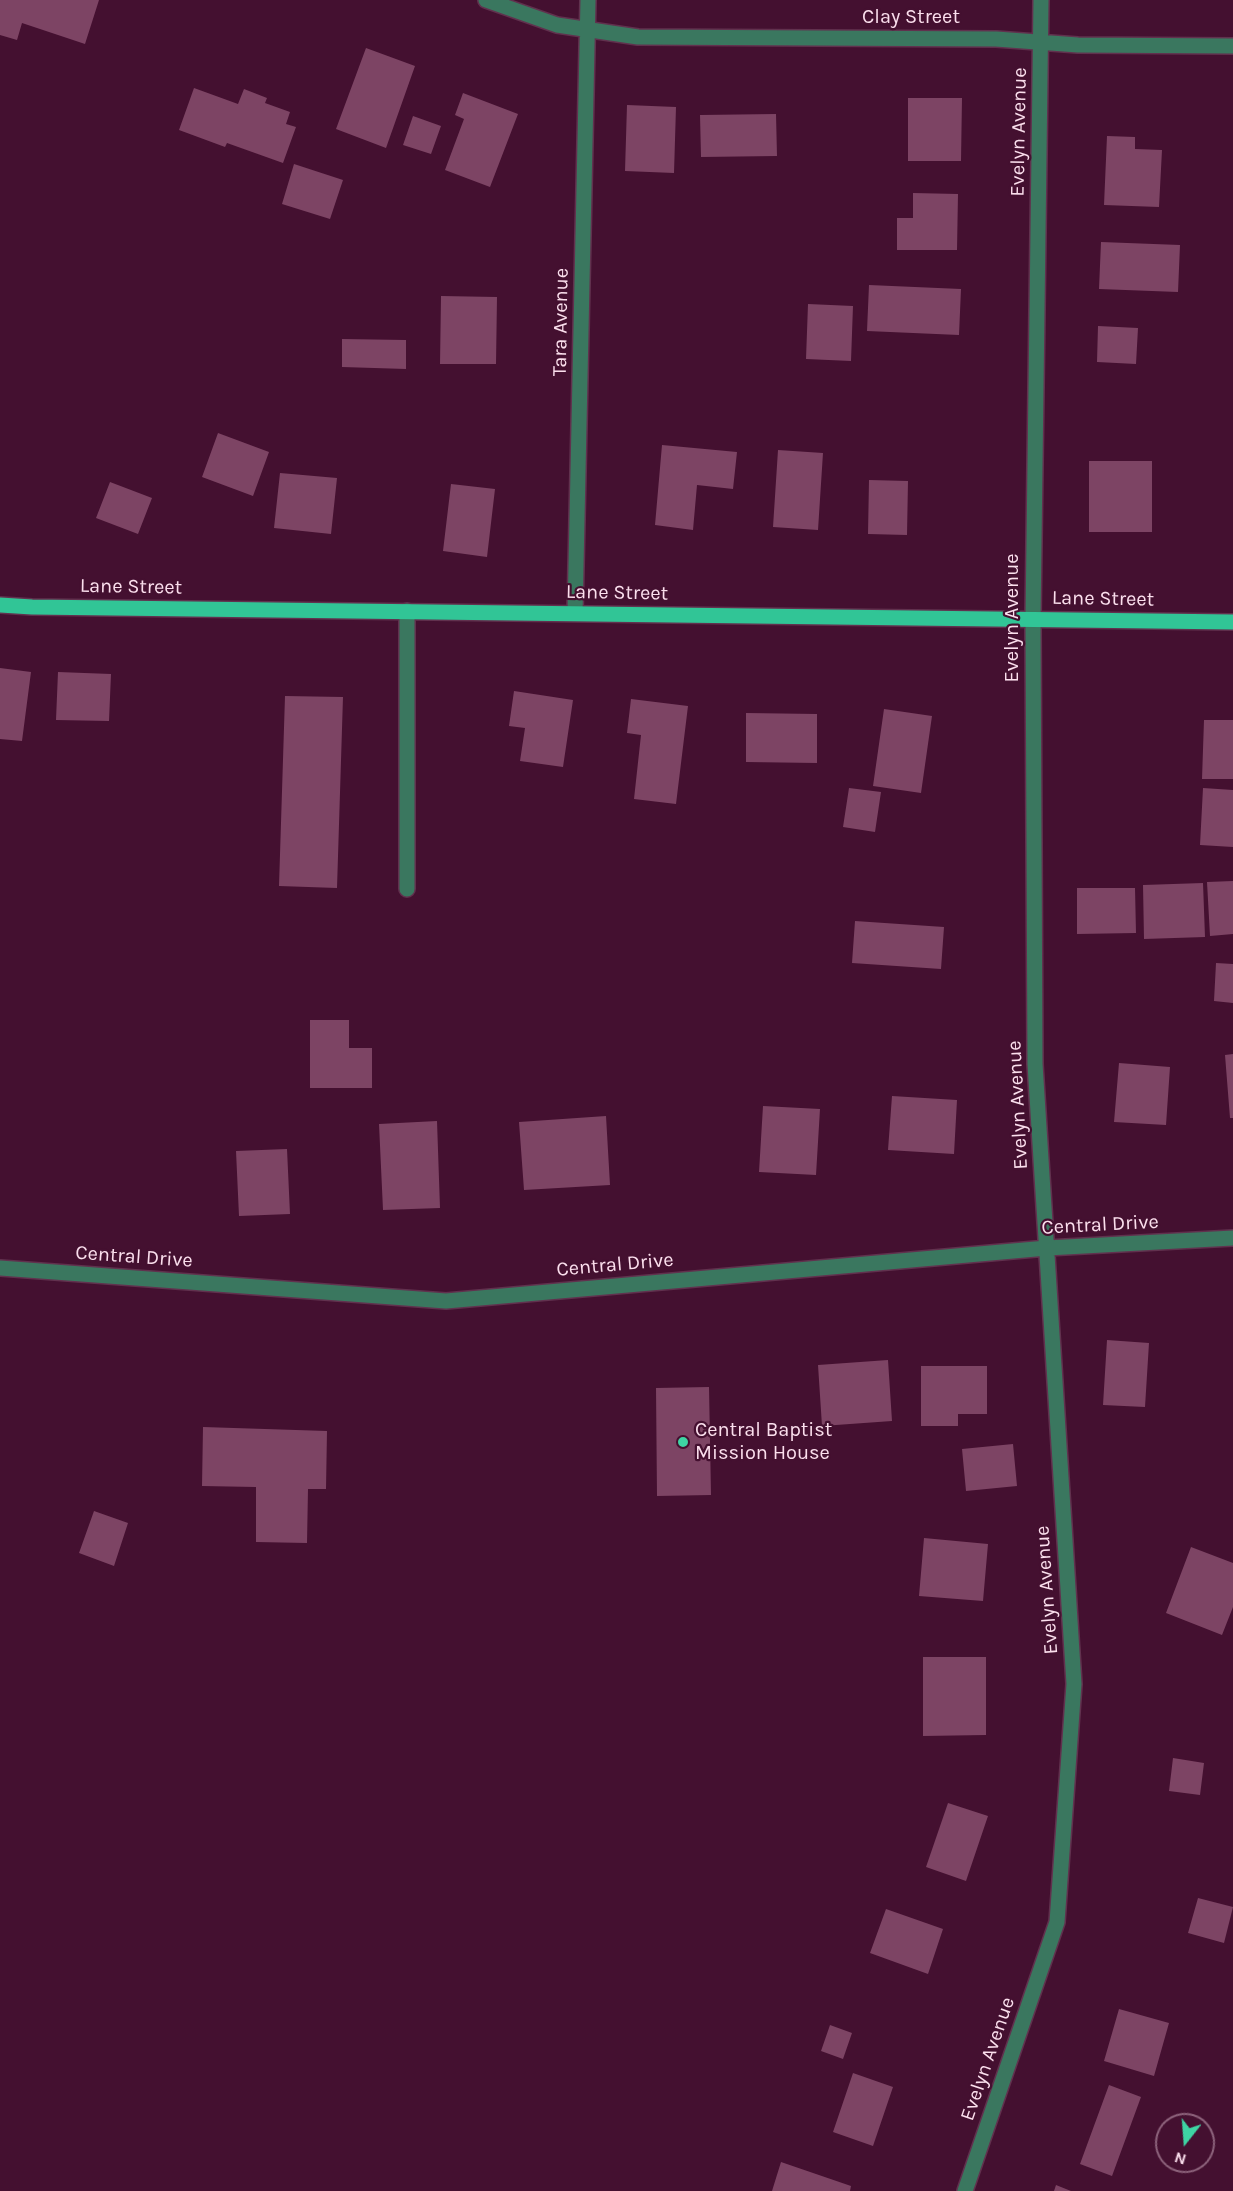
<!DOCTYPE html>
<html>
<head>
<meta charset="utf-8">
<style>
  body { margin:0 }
  #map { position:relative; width:1233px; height:2191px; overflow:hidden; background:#441030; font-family:Karla,sans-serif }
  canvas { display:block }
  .north { position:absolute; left:1155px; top:2113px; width:60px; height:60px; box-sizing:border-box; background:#441030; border:2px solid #8d637c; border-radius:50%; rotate:197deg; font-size:16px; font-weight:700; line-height:24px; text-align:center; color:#fbdfed }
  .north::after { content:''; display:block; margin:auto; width:21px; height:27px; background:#3ed4a3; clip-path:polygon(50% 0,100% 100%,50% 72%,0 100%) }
</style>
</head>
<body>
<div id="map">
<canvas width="1233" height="2191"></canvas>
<div class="north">N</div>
</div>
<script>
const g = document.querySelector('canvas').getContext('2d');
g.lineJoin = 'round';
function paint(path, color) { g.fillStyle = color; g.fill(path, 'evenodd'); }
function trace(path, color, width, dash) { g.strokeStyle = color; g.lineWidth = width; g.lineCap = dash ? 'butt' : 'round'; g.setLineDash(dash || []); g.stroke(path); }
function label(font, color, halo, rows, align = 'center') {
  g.font = font + ' Karla,sans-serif'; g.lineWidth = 4.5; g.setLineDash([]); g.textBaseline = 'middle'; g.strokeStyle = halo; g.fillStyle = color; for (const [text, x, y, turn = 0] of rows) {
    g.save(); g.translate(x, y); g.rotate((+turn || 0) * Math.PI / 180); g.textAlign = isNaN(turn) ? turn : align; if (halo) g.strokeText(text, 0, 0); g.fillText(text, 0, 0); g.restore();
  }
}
paint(new Path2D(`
  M0 0H99L85 44 22 23 17 40 0 35Z
  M366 48 415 66 386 148 336 129Z
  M194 88 238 104 244 89 267 98 265 103 290 112 286 124 296 127 283 163 227 143 225 147 179 130Z
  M463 93 518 114 490 187 445 170 464 119 455 115Z
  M908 98H962L961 161H908Z
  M627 105 676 107 674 173 625 171Z
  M776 114 777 156 701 157 700 115Z
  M413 116 441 126 431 154 403 145Z
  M1107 136 1135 137V149L1162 150 1159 207 1104 205Z
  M294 164 343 180 330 219 282 204Z
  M913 193 958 194 957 250H897V218H913Z
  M1101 242 1180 245 1178 292 1099 289Z
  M869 285 961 289 959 335 867 331Z
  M441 296 497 297 496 364H440Z
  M808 304 853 306 851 361 806 359Z
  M1098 326 1138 328 1136 364 1097 362Z
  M342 339 406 340V369L342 367Z
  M218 433 269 452 253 496 202 477Z
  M662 445 737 452 733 489 697 485 693 530 655 525Z
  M778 450 823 453 818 530 773 527Z
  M1089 461H1152V532H1089Z
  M280 473 337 478 331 534 274 528Z
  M869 480 908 481 907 535 868 534Z
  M110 482 152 498 138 534 96 518Z
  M451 484 495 489 487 557 443 551Z
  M0 668 31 672 22 741 0 739Z
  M58 672 111 674 109 721 56 720Z
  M514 691 573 700 563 767 520 761 525 728 509 726Z
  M285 696 343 697 337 888 279 886Z
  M631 699 688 706 676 804 634 799 641 735 627 733Z
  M884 709 932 716 921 793 873 786Z
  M746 713 817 714V763L746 762Z
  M1204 720H1233V779H1202Z
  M849 788 881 792 875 832 843 827Z
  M1203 788 1233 790V847L1200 845Z
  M1233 881V934L1210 936 1207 882Z
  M1203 883 1205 937 1144 939 1143 885Z
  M1077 888H1135L1136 933 1077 934Z
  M855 921 944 927 941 969 852 963Z
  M1216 963 1233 964V1003L1214 1001Z
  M310 1020H349V1048H372V1088H310Z
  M1233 1054V1118H1230L1225 1055Z
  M1119 1063 1170 1067 1166 1125 1114 1122Z
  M892 1096 957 1100 954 1154 888 1150Z
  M763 1106 820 1109 816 1175 759 1172Z
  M606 1116 610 1185 524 1190 519 1122Z
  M437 1121 440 1208 383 1210 379 1124Z
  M287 1149 290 1214 239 1216 236 1151Z
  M1107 1340 1149 1343 1145 1407 1103 1405Z
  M888 1360 892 1421 822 1426 818 1365Z
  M921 1366H987V1414H958V1426H921Z
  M709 1387 711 1495 657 1496 656 1388Z
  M203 1427 327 1431 326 1489H308L307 1543 256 1542V1487L202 1486Z
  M1013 1444 1017 1486 966 1491 962 1449Z
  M94 1511 128 1523 114 1566 79 1553Z
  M924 1538 988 1544 983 1601 919 1596Z
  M1191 1547 1233 1563V1607L1222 1635 1166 1613Z
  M923 1657H986V1735L923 1736Z
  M1173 1758 1204 1763 1200 1795 1169 1791Z
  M948 1803 988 1816 966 1881 926 1867Z
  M1198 1898 1233 1907 1224 1943 1188 1933Z
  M886 1909 943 1929 928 1974 870 1953Z
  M1119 2009 1169 2023 1154 2076 1104 2061Z
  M830 2025 852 2033 843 2059 821 2051Z
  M853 2073 893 2087 873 2146 833 2132Z
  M1109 2085 1141 2097 1112 2176 1080 2164Z
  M781 2162 851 2186 850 2191H772Z
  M1056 2185 1071 2191H1054Z`), '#7d4464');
const minor = new Path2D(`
  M486 0 557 25 638 37 996 39 1078 45 1233 46
  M407 611V889
  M575 613 588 0
  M0 1268 446 1301 1047 1248 1233 1238
  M965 2191 1057 1922 1074 1684 1035 1064 1033 619 1041 0`);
const major = new Path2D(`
  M0 605 32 607 1233 622`);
trace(minor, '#61314e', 18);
trace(major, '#61314e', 18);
trace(minor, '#3a775f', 15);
trace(major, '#31c596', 15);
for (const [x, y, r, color] of [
  [683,1442,6,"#3ed4a3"]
]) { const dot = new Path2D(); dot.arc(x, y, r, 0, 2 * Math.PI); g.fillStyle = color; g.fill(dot); trace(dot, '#441030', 2); }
label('20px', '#fbdfed', '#441030', [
  ["Clay Street",911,17],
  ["Evelyn Avenue",1019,132,-89],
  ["Tara Avenue",561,322,-89],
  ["Lane Street",131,587,1],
  ["Lane Street",617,593,1],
  ["Lane Street",1103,599,1],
  ["Evelyn Avenue",1012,618,-90],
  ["Evelyn Avenue",1018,1105,-93],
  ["Central Drive",1100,1225,-3],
  ["Central Drive",134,1257,4],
  ["Central Drive",615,1265,-5],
  ["Evelyn Avenue",1047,1590,-94],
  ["Evelyn Avenue",988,2059,-71]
]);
label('20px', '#fbdfed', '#441030', [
  ["Central Baptist",695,1430],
  ["Mission House",695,1453]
], 'left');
</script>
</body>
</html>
